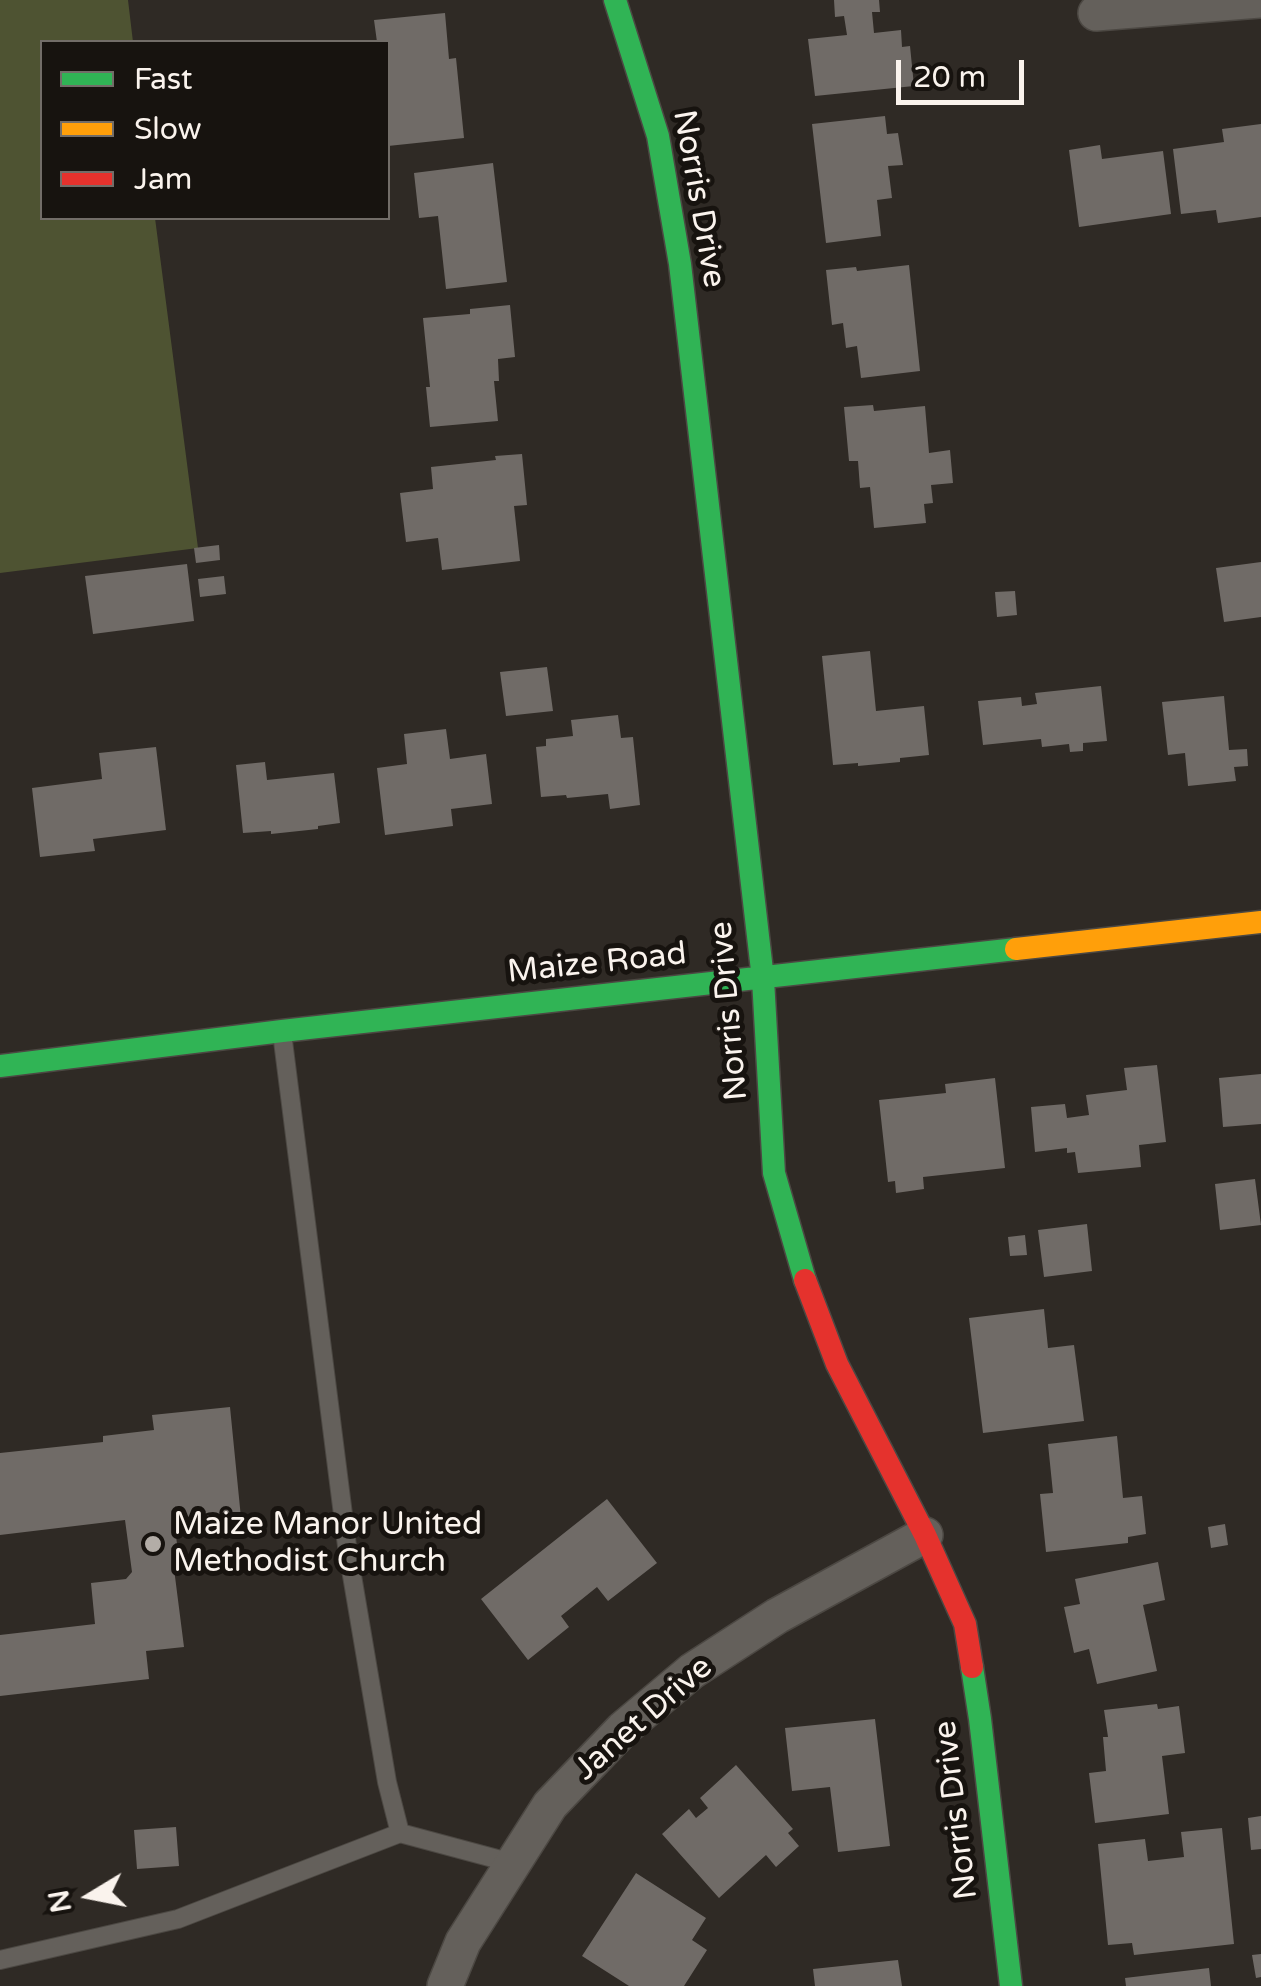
<!DOCTYPE html>
<html>
<head>
<meta charset="utf-8">
<style>
  body { margin:0 }
  #map { position:relative; width:1261px; height:1986px; overflow:hidden; background:#2f2a25; font-family:"Varela Round",sans-serif }
  canvas { display:block }
  .legend { position:absolute; left:40px; top:40px; width:350px; height:180px; box-sizing:border-box; background:#17130f; border:2px solid #726d68; margin:0; padding:12px 18px; list-style:none; font-size:30px; color:#faf3ed }
  .legend li { display:flex; align-items:center; gap:20px; height:50px }
  .legend b { width:50px; border:2px solid #726d68 }
  .north { position:absolute; left:40px; top:1846px; width:100px; height:100px; -webkit-text-stroke:8px #17130f; paint-order:stroke; rotate:260deg; font-size:28px; font-weight:700; line-height:40px; text-align:center; color:#faf3ed }
  .north::after { content:''; display:block; margin:auto; width:35px; height:45px; background:#faf3ed; clip-path:polygon(50% 0,100% 100%,50% 72%,0 100%) }
  .scale { position:absolute; left:896px; top:60px; width:128px; height:45px; box-sizing:border-box; border:5px solid #faf3ed; border-top:0; padding-left:12px; font-size:30px; line-height:35px; white-space:nowrap; color:#faf3ed; -webkit-text-stroke:8px #17130f; paint-order:stroke }
</style>
</head>
<body>
<div id="map">
<canvas width="1261" height="1986"></canvas>
<ul class="legend">
<li><b style="height:12px;background:#30b455"></b>Fast</li>
<li><b style="height:12px;background:#ff9f0a"></b>Slow</li>
<li><b style="height:12px;background:#e5322d"></b>Jam</li>
</ul>
<div class="north">N</div>
<div class="scale">20 m</div>
</div>
<script>
const g = document.querySelector('canvas').getContext('2d');
g.lineJoin = 'round';
function paint(path, color) { g.fillStyle = color; g.fill(path, 'evenodd'); }
function trace(path, color, width, dash) { g.strokeStyle = color; g.lineWidth = width; g.lineCap = dash ? 'butt' : 'round'; g.setLineDash(dash || []); g.stroke(path); }
function label(font, color, halo, rows, align = 'center') {
  g.font = font + ' "Varela Round",sans-serif'; g.lineWidth = 10; g.setLineDash([]); g.textBaseline = 'middle'; g.strokeStyle = halo; g.fillStyle = color; for (const [text, x, y, turn = 0] of rows) {
    g.save(); g.translate(x, y); g.rotate((+turn || 0) * Math.PI / 180); g.textAlign = isNaN(turn) ? turn : align; if (halo) g.strokeText(text, 0, 0); g.fillText(text, 0, 0); g.restore();
  }
}
paint(new Path2D(`
  M0 0H128L133 42H42V218H155L198 548 0 573Z`), '#4e5332');
paint(new Path2D(`
  M834 0H879L880 12H872L874 33 901 30 902 47 910 46 914 86 815 96 808 39 847 35 844 16 835 17Z
  M445 13 449 59 456 58 464 138 388 146V42H377L374 20Z
  M885 116 887 134 898 133 903 165 888 166 892 198 877 200 881 236 826 243 812 124Z
  M1261 124V217L1218 223 1216 210 1181 214 1173 149 1224 142 1222 129Z
  M1100 145 1102 159 1163 151 1171 214 1079 227 1069 150Z
  M493 163 507 282 446 289 438 216 419 218 414 173Z
  M909 265 920 371 861 378 857 346 846 348 843 323 832 325 826 270 856 267 857 271Z
  M510 305 515 357 498 359 499 381H494L498 421 430 427 426 387H430L423 318 470 314V309Z
  M873 405 874 411 925 406 929 453 950 450 953 483 931 485 933 503 924 504 926 523 874 528 870 487 860 488 858 461H849L844 407Z
  M522 454 527 505 514 506 520 561 442 570 438 538 406 542 400 493 433 489 431 467 496 460 495 456Z
  M219 545 220 560 196 563 194 548Z
  M1261 562V617L1224 622 1216 568Z
  M187 564 194 621 93 634 85 576Z
  M224 576 226 594 200 597 198 579Z
  M1015 591 1017 615 997 617 995 592Z
  M870 651 876 711 924 706 929 755 900 758V762L858 766V763L833 765 822 656Z
  M547 667 553 711 506 716 500 672Z
  M1101 686 1107 741 1083 743V751L1070 752 1069 744 1042 747 1041 739 983 745 978 701 1021 697 1022 706 1037 704 1035 693Z
  M1224 696 1229 750 1247 749 1248 766 1234 767 1236 781 1188 786 1185 753 1168 755 1162 702Z
  M618 715 621 738 633 737 640 805 610 809 608 794 567 798 566 795 541 797 536 747 546 746V739L573 736 571 720Z
  M446 729 450 759 486 754 492 804 451 809 453 826 385 835 377 768 407 764 404 734Z
  M156 747 166 830 93 839 95 851 40 857 32 788 102 779 99 753Z
  M265 762 267 780 334 773 340 823 318 826V829L271 834V831L243 833 236 765Z
  M1157 1065 1166 1142 1139 1145 1141 1167 1078 1173 1075 1152 1067 1153V1148L1035 1152 1031 1107 1065 1104 1067 1118 1089 1115 1086 1095 1127 1090 1124 1068Z
  M1261 1074V1124L1223 1127 1219 1078Z
  M995 1078 1005 1168 923 1177 924 1189 896 1193 895 1181 888 1182 879 1100 946 1093 945 1084Z
  M1255 1179 1261 1225 1220 1230 1215 1184Z
  M1087 1224 1092 1271 1044 1277 1038 1230Z
  M1025 1235 1027 1255 1010 1256 1008 1237Z
  M1044 1309 1048 1348 1074 1345 1084 1421 983 1433 969 1318Z
  M230 1407 242 1528 208 1536H176L178 1552 172 1553 184 1647 146 1651 149 1679 0 1696V1635L95 1624 91 1583 126 1579 132 1572 125 1520 0 1535V1453L103 1442V1436L154 1430 152 1415Z
  M1117 1436 1123 1498 1142 1496 1146 1534 1128 1537V1543L1046 1552 1040 1494 1053 1493 1048 1444Z
  M607 1499 657 1563 608 1601 597 1587 561 1616 569 1627 528 1660 481 1599Z
  M1225 1524 1228 1545 1211 1548 1208 1527Z
  M1158 1562 1165 1600 1143 1605 1157 1671 1097 1684 1089 1649 1074 1653 1064 1607 1080 1604 1075 1579Z
  M1157 1704 1158 1709 1179 1706 1185 1753 1162 1756 1169 1814 1095 1823 1089 1773 1106 1771 1103 1737H1108L1104 1710Z
  M875 1719 890 1846 838 1852 830 1787 792 1791 785 1728Z
  M736 1765 793 1829 788 1833 799 1846 776 1867 766 1855 719 1898 662 1834 689 1809 696 1818 708 1808 700 1798Z
  M1261 1816V1849L1251 1850 1248 1818Z
  M176 1827 179 1866 137 1869 134 1830Z
  M1222 1828 1234 1944 1134 1955 1132 1943 1108 1945 1098 1844 1145 1839 1148 1861 1184 1857 1181 1832Z
  M636 1873 706 1918 692 1940 707 1950 684 1986H629L582 1956Z
  M1261 1954V1977L1256 1978 1252 1955Z
  M898 1960 902 1986H815L813 1969Z
  M1209 1968 1211 1986H1126L1125 1978Z`), '#706b67');
const lane = new Path2D(`
  M282 1033 347 1546 387 1782 400 1833
  M0 1960 178 1919 400 1833 512 1863`);
const street = new Path2D(`
  M1096 13 1259 0
  M445 1986 463 1942 550 1805 623 1729 692 1671 777 1616 925 1535`);
const fast = new Path2D(`
  M615 0 658 136 680 264 763 979 774 1173 805 1280
  M0 1066 282 1031 1016 949
  M972 1667 980 1719 1011 1986`);
const slow = new Path2D(`
  M1016 949 1261 922`);
const jam = new Path2D(`
  M805 1280 837 1364 925 1535 965 1624 972 1667`);
trace(lane, '#4c4843', 20);
trace(street, '#4c4843', 38);
trace(fast, '#4c4843', 25);
trace(slow, '#4c4843', 25);
trace(jam, '#4c4843', 25);
trace(lane, '#64605b', 18);
trace(street, '#64605b', 35);
trace(fast, '#30b455', 22);
trace(slow, '#ff9f0a', 22);
trace(jam, '#e5322d', 22);
for (const [x, y, r, color] of [
  [153,1544,10,"#b3ada7"]
]) { const dot = new Path2D(); dot.arc(x, y, r, 0, 2 * Math.PI); g.fillStyle = color; g.fill(dot); trace(dot, '#17130f', 4); }
label('32px', '#faf3ed', '#17130f', [
  ["Norris Drive",698,199,80],
  ["Maize Road",597,964,-6],
  ["Norris Drive",730,1011,-95],
  ["Janet Drive",644,1719,-41],
  ["Norris Drive",957,1810,-97]
]);
label('32px', '#faf3ed', '#17130f', [
  ["Maize Manor United",173,1526],
  ["Methodist Church",173,1563]
], 'left');
</script>
</body>
</html>
